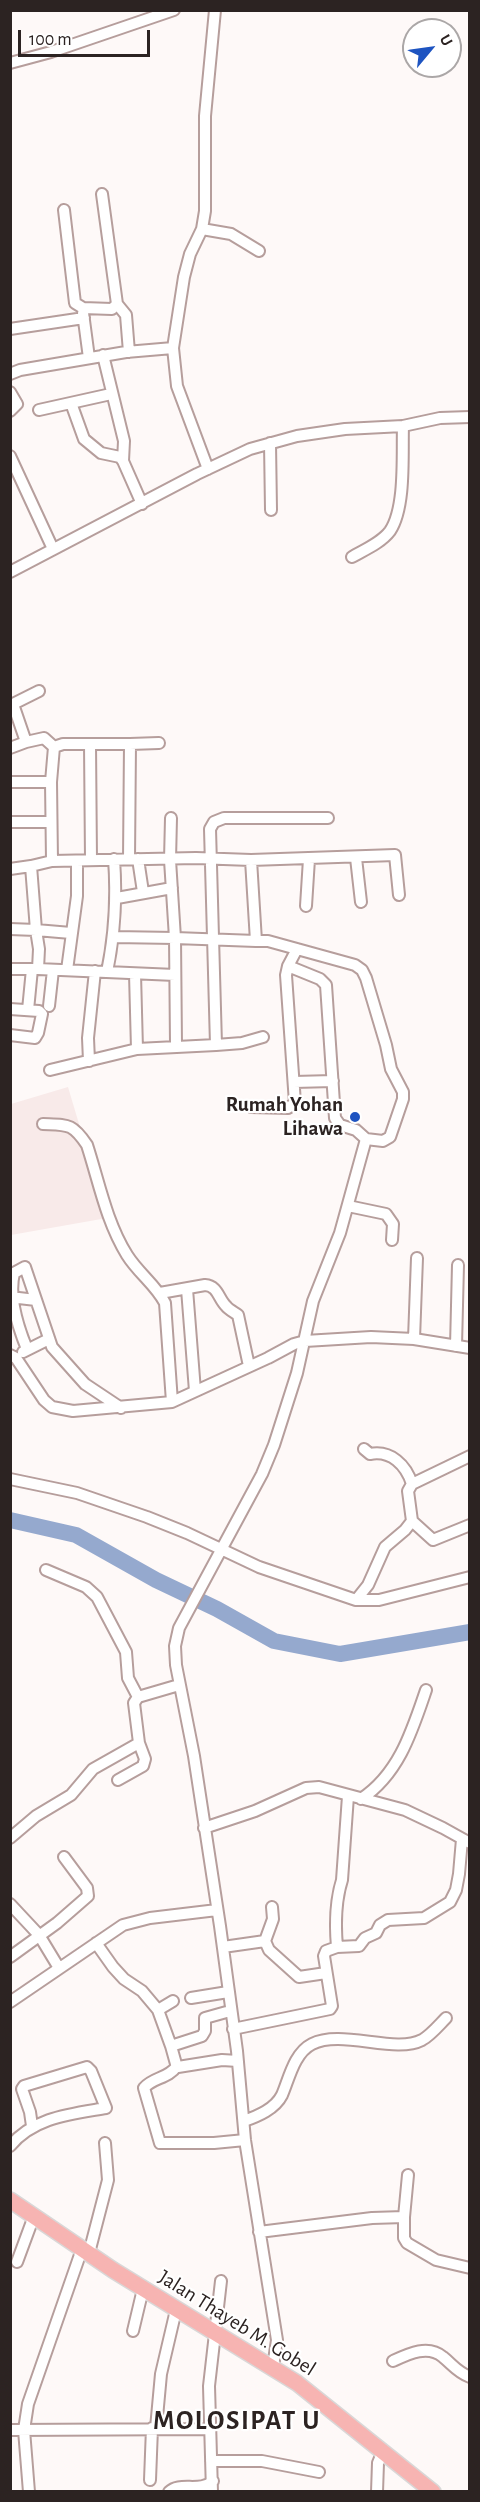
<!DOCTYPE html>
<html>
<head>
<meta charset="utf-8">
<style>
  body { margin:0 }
  #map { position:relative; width:480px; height:2502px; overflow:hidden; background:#fef9f8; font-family:"Alegreya Sans",sans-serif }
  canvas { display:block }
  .frame { position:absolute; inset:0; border:12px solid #2c2322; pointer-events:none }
  .north { position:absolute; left:402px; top:18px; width:60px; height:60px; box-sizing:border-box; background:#fff; border:2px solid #aba7a7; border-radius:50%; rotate:61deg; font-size:16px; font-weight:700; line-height:24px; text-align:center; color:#2c2322 }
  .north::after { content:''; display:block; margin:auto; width:21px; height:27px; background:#1e54c1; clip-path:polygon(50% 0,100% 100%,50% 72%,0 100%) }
  .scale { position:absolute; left:18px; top:30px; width:132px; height:27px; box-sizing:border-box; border:3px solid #2c2322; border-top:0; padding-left:8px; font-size:18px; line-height:21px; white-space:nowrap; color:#2c2322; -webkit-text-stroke:4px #fff; paint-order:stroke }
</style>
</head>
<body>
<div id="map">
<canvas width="480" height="2502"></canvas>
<div class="frame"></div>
<div class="north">U</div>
<div class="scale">100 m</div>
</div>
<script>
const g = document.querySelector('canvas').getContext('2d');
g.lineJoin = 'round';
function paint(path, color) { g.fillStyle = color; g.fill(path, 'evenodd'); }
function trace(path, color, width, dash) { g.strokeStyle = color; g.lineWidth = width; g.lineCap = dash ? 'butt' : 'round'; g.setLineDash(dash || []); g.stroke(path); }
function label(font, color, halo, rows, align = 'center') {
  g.font = font + ' "Alegreya Sans",sans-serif'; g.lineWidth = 4.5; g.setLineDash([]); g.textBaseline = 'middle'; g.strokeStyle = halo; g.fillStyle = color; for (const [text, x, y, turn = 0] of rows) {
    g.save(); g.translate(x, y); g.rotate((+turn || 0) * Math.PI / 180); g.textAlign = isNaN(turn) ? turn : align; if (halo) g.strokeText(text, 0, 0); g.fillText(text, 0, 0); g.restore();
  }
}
paint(new Path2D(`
  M68 1087 107 1218 11 1235V1104Z`), '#f8eae9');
trace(new Path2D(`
  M10 1520 76 1535 156 1580 217 1609 274 1641 340 1654 470 1632`), '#95a9ce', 16);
const minor = new Path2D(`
  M10 63 51 52 174 10
  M64 210 75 303 83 308 112 309 117 304 102 194
  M202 229 231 234 259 251
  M117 304 126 315 129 352
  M83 313 89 358
  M10 329 84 318
  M103 355 124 441 123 461 142 504
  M10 374 20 370 126 352 173 348
  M10 392 17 404 10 411
  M71 403 84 439 101 453 120 457 123 461
  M39 410 111 394
  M270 443 271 510
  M10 456 53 549
  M208 469 177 386 173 348 184 277 190 254 202 229 205 211V116L215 10
  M352 557C364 550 381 543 390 531 406 507 402 454 403 426
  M10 572 197 474 250 449 297 436 345 429 403 426 440 418 470 417
  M39 691 13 704 26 742 44 738 54 747
  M90 744 91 860
  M10 748 26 742
  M12 782H51
  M171 818 170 860 175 938 256 941
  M10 822H51
  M356 858 361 902
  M129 859 130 744 159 743
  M138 859 143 892
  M251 860 256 941H268L355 965 362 970 366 978 386 1045 391 1069 403 1092V1099L390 1137 383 1141 366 1139
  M52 861 51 782 54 747 63 744H130
  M10 869 31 866
  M117 898 172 888
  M306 906 309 859
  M10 929 36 930 31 866 52 861 196 858 251 860 395 855 399 895
  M71 933 36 930 39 949 38 969 175 975
  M114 937 175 938 176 1045
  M10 969H37
  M67 970 77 896V861
  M107 972C115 933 117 899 114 859
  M135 974 137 1049
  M49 1006 53 970
  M10 1009 39 1011 42 1014 38 1033 35 1038 10 1035
  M28 1010 32 969
  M263 1037 242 1043 216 1045 210 829 214 822 224 818H328
  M89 1061 88 1038 95 971
  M50 1070 137 1049 216 1045
  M294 1082 333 1081
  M251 1107 288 1108 295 1103 286 975 288 966
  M43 1124C68 1125 72 1123 87 1145 99 1182 106 1221 127 1255 139 1274 155 1284 165 1303L172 1402
  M348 1206 386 1214 393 1224 392 1240
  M187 1289 195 1391
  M160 1293 205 1285C218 1286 218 1298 226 1306 229 1310 234 1312 238 1315L249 1366
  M10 1297 36 1300
  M414 1339 417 1258
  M456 1346 458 1265
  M27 1349C18 1327 8 1297 14 1273L25 1267 52 1347 85 1384 121 1408
  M23 1352 49 1339
  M10 1355 16 1358 44 1400 52 1407 73 1411 172 1402 268 1358 294 1344 305 1341 371 1337 414 1339 470 1348
  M364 1449 370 1454C391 1450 406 1465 412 1484
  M10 1479 77 1493 147 1517 187 1533 259 1567 356 1600 368 1585 385 1547 405 1530 412 1521 408 1491 412 1484 470 1456
  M412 1521 433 1540 470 1525
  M46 1570 86 1587 97 1597 126 1652 128 1678 138 1697
  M356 1600H379L470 1577
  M118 1780 143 1766 145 1759 139 1743
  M361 1799C399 1774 412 1731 426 1690
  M204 1828 255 1811 306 1788 319 1787 405 1810 443 1828 470 1843
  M10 1838 36 1816 71 1795 93 1769 139 1743 134 1703 138 1697 179 1685
  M10 1904 39 1935 59 1968
  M272 1907 273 1919 265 1941 269 1950 299 1977 326 1973
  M96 1943 113 1967 124 1979 142 1991 158 2010 171 2046 202 2036 205 2031V2018L230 2011
  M223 1947 265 1941
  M337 1947C335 1924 335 1902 342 1880L348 1796
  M10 1957 57 1923 88 1896 87 1888 64 1857
  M191 1998 228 1992
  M10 2002 123 1925 150 1918 217 1910
  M158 2010 173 2001
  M233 2029 330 2009 332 2006 324 1956 326 1951 337 1947 359 1946 365 1938 376 1933 380 1925 388 1920 424 1918 450 1902 456 1890 459 1874 462 1839
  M171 2046 176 2064 178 2067 222 2060 238 2061
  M177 2066C168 2079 153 2077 144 2088L160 2143H214L245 2140
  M244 2121C258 2116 275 2109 282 2095 289 2079 294 2053 312 2044 341 2029 395 2054 422 2040 431 2035 439 2025 446 2018
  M10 2146C34 2117 71 2114 106 2108L91 2071 87 2067 24 2086 22 2089 30 2112 32 2126
  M404 2217V2238L407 2243 436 2260 470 2268
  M259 2232 372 2218 404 2217 408 2175
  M89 2253 108 2180 105 2143
  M17 2262 34 2216
  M133 2331 143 2289
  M393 2361C408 2354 428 2344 443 2357 453 2365 457 2372 470 2377
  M273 2367 277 2340 245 2140 237 2051 220 1926 194 1756 176 1665 175 1646 179 1628 262 1474 274 1445 297 1373 313 1301 340 1233 366 1139 356 1130 340 1125 335 1118 326 985 320 979 288 966 297 949
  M156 2428 161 2374 176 2310
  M10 2430 210 2429
  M211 2461H262L319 2472
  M150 2480 152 2428
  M29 2492 24 2430 28 2404 82 2249
  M169 2492C180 2481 200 2493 213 2481
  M212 2492 209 2386 221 2281
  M377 2492 378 2463 383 2451`);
const primary = new Path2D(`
  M10 2200 113 2270 297 2383 433 2492`);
trace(minor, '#b69e9c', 14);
trace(primary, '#d9d7d7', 18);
trace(minor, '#fff', 10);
trace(primary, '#f7b4b2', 15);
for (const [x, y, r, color] of [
  [355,1117,6,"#1e54c1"]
]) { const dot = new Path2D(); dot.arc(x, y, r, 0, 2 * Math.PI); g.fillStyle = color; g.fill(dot); trace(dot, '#fff', 2); }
label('bold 21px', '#2c2322', '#fff', [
  ["Rumah Yohan",343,1105],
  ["Lihawa",343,1129]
], 'right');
label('21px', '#2c2322', '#fff', [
  ["Jalan Thayeb M. Gobel",237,2323,32]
]);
g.letterSpacing = '1.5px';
label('bold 27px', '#2c2322', '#fff', [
  ["MOLOSIPAT U",237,2421]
]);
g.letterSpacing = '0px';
</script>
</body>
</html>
